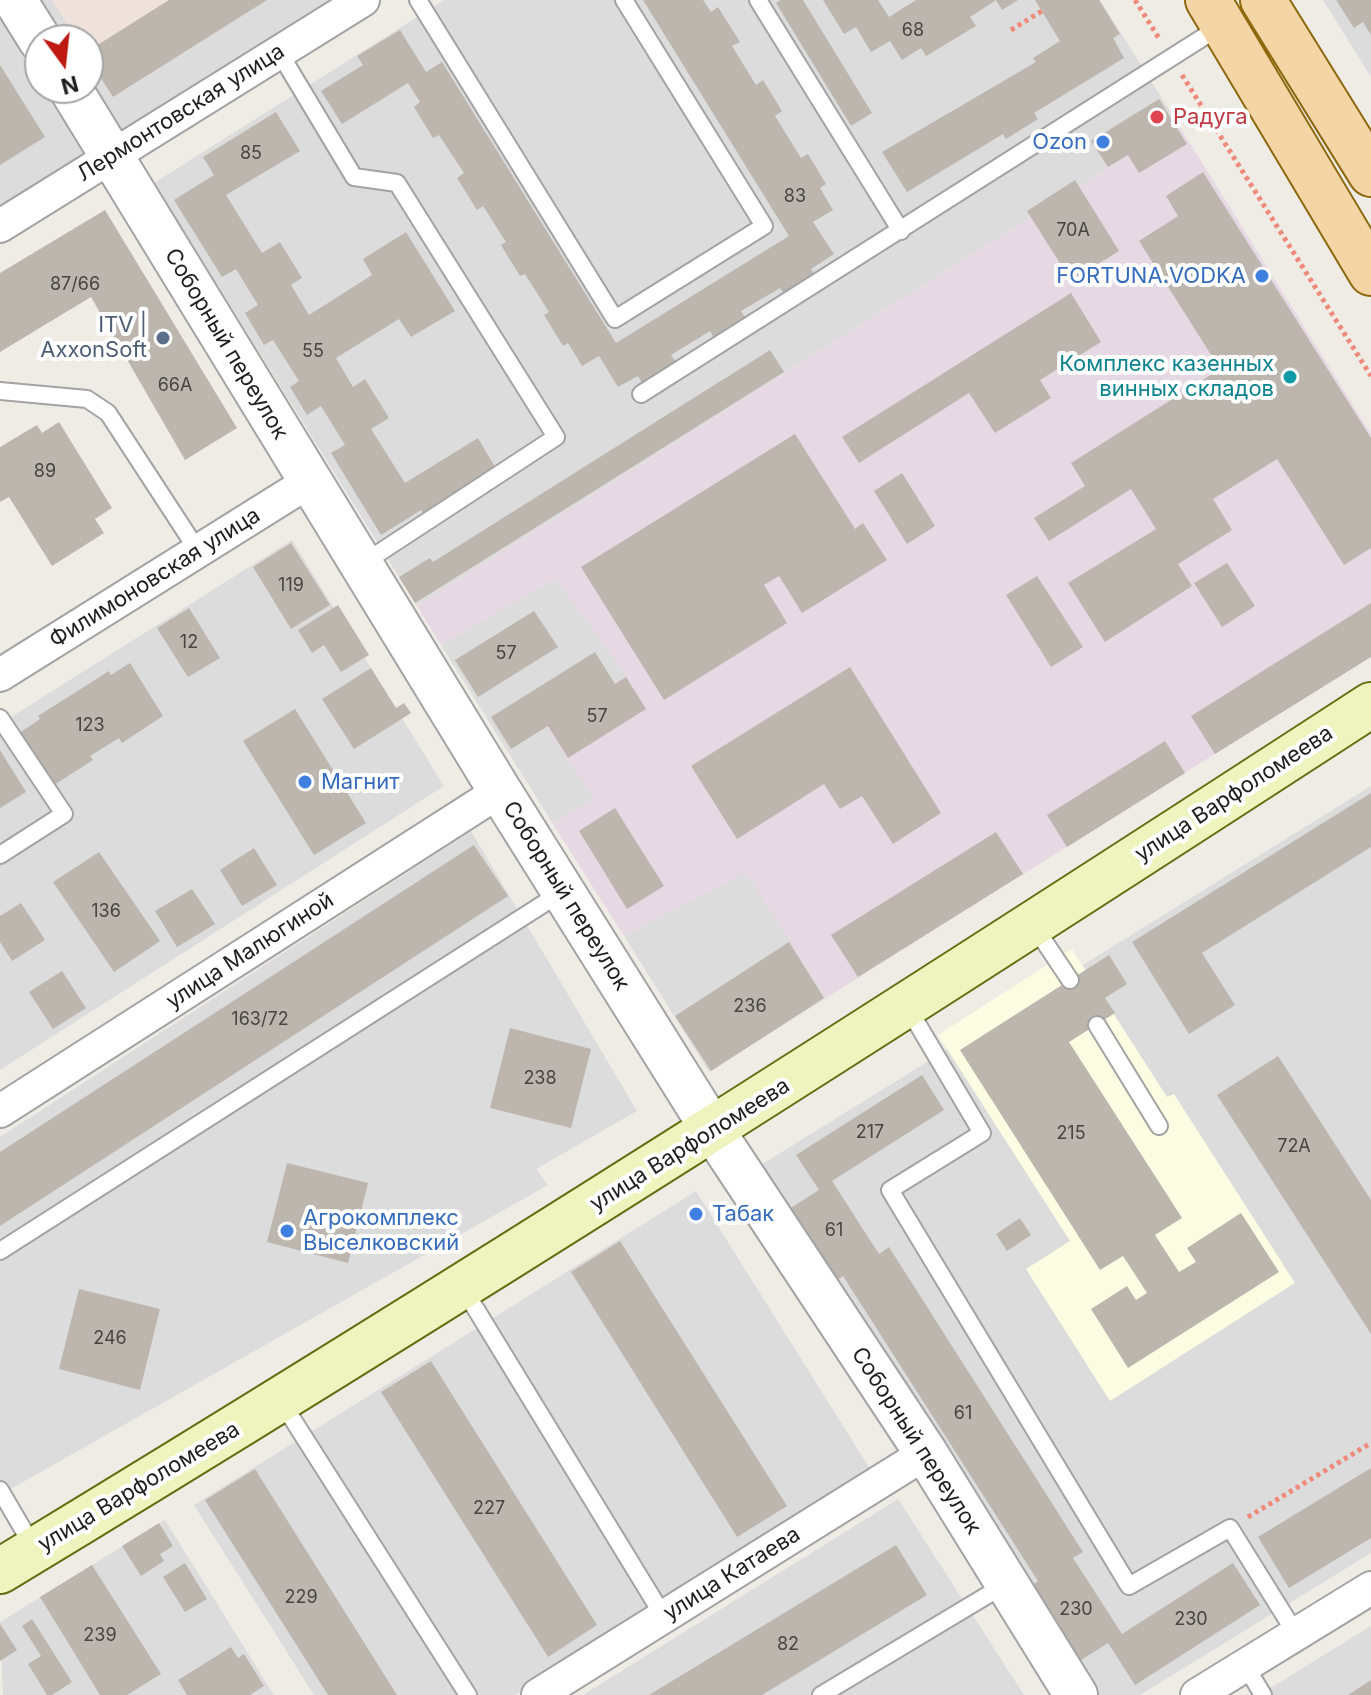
<!DOCTYPE html>
<html>
<head>
<meta charset="utf-8">
<style>
  body { margin:0 }
  #map { position:relative; width:1371px; height:1695px; overflow:hidden; background:#efece6; font-family:Inter,sans-serif }
  canvas { display:block }
  .north { position:absolute; left:24px; top:24px; width:80px; height:80px; box-sizing:border-box; background:#fff; border:2px solid #a5a5a5; border-radius:50%; rotate:165deg; font-size:22px; font-weight:700; line-height:32px; text-align:center; color:#1f1f1f }
  .north::after { content:''; display:block; margin:auto; width:28px; height:36px; background:#bd1912; clip-path:polygon(50% 0,100% 100%,50% 72%,0 100%) }
</style>
</head>
<body>
<div id="map">
<canvas width="1371" height="1695"></canvas>
<div class="north">N</div>
</div>
<script>
const g = document.querySelector('canvas').getContext('2d');
g.lineJoin = 'round';
function paint(path, color) { g.fillStyle = color; g.fill(path, 'evenodd'); }
function trace(path, color, width, dash) { g.strokeStyle = color; g.lineWidth = width; g.lineCap = dash ? 'butt' : 'round'; g.setLineDash(dash || []); g.stroke(path); }
function label(font, color, halo, rows, align = 'center') {
  g.font = font + ' Inter,sans-serif'; g.lineWidth = 8; g.setLineDash([]); g.textBaseline = 'middle'; g.strokeStyle = halo; g.fillStyle = color; for (const [text, x, y, turn = 0] of rows) {
    g.save(); g.translate(x, y); g.rotate((+turn || 0) * Math.PI / 180); g.textAlign = isNaN(turn) ? turn : align; if (halo) g.strokeText(text, 0, 0); g.fillText(text, 0, 0); g.restore();
  }
}
paint(new Path2D(`
  M0 0H363L0 226ZM40 40H88V88H40Z
  M444 0H1100L1178 124 417 606 154 183Z
  M1323 0H1371V77Z
  M292 540 444 786 0 1070V724Z
  M551 580 558 582 627 675 594 798 553 824 441 645Z
  M1371 786V1553L1140 1695H1092L761 1165Z
  M471 831 637 1111 536 1169 548 1185 0 1495V1137Z
  M746 871 826 998 709 1072 624 936Z
  M696 1191 872 1472 515 1695H314L194 1505Z
  M898 1499 1024 1695H583Z
  M165 1520 274 1695H3L0 1622Z
  M1371 1626V1695H1259Z`), '#dddcdc');
paint(new Path2D(`
  M1178 124 1371 434V656L826 998 746 872 624 936 553 824 594 798 545 727 626 675 558 582 551 581 441 645 417 606Z`), '#e7d9e4');
paint(new Path2D(`
  M1072 949 1167 1097 1174 1094 1295 1283 1110 1401 1026 1269 1070 1241 938 1035Z`), '#fbfce2');
paint(new Path2D(`
  M52 0H267L113 97 88 58V40H77Z`), '#efe1db');
paint(new Path2D(`
  M169 0H267L113 97 88 58V51Z
  M643 0H703L711 12 718 7 740 42 732 46 756 85 763 80 782 111 775 116 801 158 808 154 826 184 820 188 833 210 813 222 834 254 811 269 815 276 785 295 780 288 741 311 746 319 714 338 710 331 671 355 676 362 642 383 638 376 618 387 599 356 582 366 568 343 563 346 544 315 549 312 525 274 520 276 501 245 506 242 483 206 477 210 457 178 464 173 439 135 433 138 414 107 420 102 408 83 342 124 321 91 363 65 357 56 400 30 426 72 442 62 616 343 789 236Z
  M780 0H803L872 113 851 126 776 3Z
  M823 0H878L889 17 916 0H1018L1002 10 996 0 970 17 976 26 926 56 921 48 902 60 890 41 871 52 856 27 844 34Z
  M1035 0H1099L1120 34 1113 38 1124 58 1034 113 1038 119 1006 139 1003 134 907 192 882 152 1036 62 1033 58 1060 41Z
  M1336 0H1371V35L1363 22 1354 28Z
  M0 65 45 137 0 165Z
  M1159 99 1187 144 1139 173 1128 155 1108 167 1091 141Z
  M276 112 300 151 226 195 262 253 280 242 302 278 291 285 309 315 372 275 363 259 406 232 455 311 411 337 399 319 336 358 353 387 365 379 389 418 371 429 405 483 478 438 501 477 429 522 421 510 381 535 331 453 345 445 321 406 307 415 290 387 299 381 273 340 264 345 245 313 258 305 236 269 222 277 174 200 214 175 203 157Z
  M1203 172 1371 438V548L1344 565 1277 459 1213 499 1232 530 1178 564 1192 586 1105 642 1068 583 1156 529 1131 489 1049 541 1034 518 1085 486 1071 463 1220 369 1139 241 1178 216 1166 196Z
  M1075 180 1119 251 1071 281 1027 211Z
  M105 210 237 428 185 460 91 297 0 352V273Z
  M1071 293 1101 342 1040 380 1051 398 995 433 969 393 859 463 842 437Z
  M770 350 784 372 415 603 399 577 430 558 433 562Z
  M59 422 112 508 95 519 104 533 52 566 9 497 0 502V447L37 425 42 433Z
  M795 434 855 529 863 523 887 560 802 613 779 576 764 585 787 623 664 700 581 567Z
  M902 473 935 526 907 544 874 491Z
  M291 543 330 605 291 629 253 567Z
  M1227 563 1255 606 1222 627 1194 583Z
  M1037 576 1083 647 1051 667 1006 595Z
  M1371 603V657L1215 754 1191 716Z
  M338 605 369 655 341 672 324 645 312 653 298 630Z
  M189 608 220 658 188 677 157 628Z
  M534 611 558 647 478 697 455 660Z
  M595 652 615 684 626 677 646 709 568 758 548 726 511 749 491 717Z
  M130 663 163 716 122 743 119 738 90 756 93 760 54 785 21 732 40 719 38 716 109 671 111 675Z
  M850 667 941 813 893 844 862 796 840 809 824 784 737 839 691 766Z
  M371 668 396 708 404 703 411 713 354 749 322 699Z
  M295 709 366 823 314 855 243 741Z
  M1165 741 1185 773 1067 847 1047 815Z
  M0 750 26 792 0 808Z
  M1371 793V847L1202 953 1235 1005 1189 1034 1132 942Z
  M615 808 664 886 627 909 579 831Z
  M996 832 1023 874 858 977 831 935Z
  M474 845 508 896 0 1226V1152Z
  M254 848 277 885 242 906 220 870Z
  M99 852 160 941 114 972 53 882Z
  M192 889 215 924 177 947 155 911Z
  M21 903 45 940 12 961 0 942V916Z
  M789 942 824 998 711 1071 675 1016Z
  M1109 955 1127 984 1105 998 1115 1013 1069 1042 1182 1218 1155 1235 1179 1272 1196 1262 1187 1248 1241 1213 1279 1272 1128 1368 1091 1309 1127 1286 1136 1300 1147 1293 1123 1256 1100 1270 960 1050Z
  M62 971 86 1008 53 1029 29 992Z
  M510 1028 591 1049 571 1128 490 1108Z
  M1278 1056 1371 1200V1334L1217 1095Z
  M922 1075 944 1110 832 1181 879 1254 889 1247 1083 1552 1073 1558 1122 1634 1233 1563 1260 1605 1135 1685 1108 1643 1078 1662 1030 1586 1038 1581 843 1276 835 1282 789 1209 819 1190 796 1155Z
  M287 1163 368 1183 348 1263 267 1242Z
  M1020 1218 1031 1235 1007 1251 996 1234Z
  M620 1241 787 1506 737 1537 571 1272Z
  M79 1289 160 1309 140 1390 59 1369Z
  M431 1361 597 1625 548 1657 381 1392Z
  M1371 1468V1538L1289 1588 1258 1537Z
  M255 1469 397 1695H328L205 1500Z
  M159 1523 173 1546 160 1554 164 1561 141 1576 122 1546Z
  M896 1545 927 1595 762 1695H649Z
  M185 1563 207 1599 185 1612 163 1577Z
  M92 1565 161 1674 127 1695H100L40 1597Z
  M32 1619 72 1682 52 1695H47L28 1664 41 1656 22 1626Z
  M0 1624 17 1650 0 1661Z
  M231 1647 238 1658 244 1654 264 1686 250 1695H187L178 1680Z
  M1371 1680V1695H1348Z`), '#bcb6af');
const service = new Path2D(`
  M418 0 615 319 764 226 624 0
  M758 0 901 231
  M279 52 354 177 397 183 556 437 362 564
  M0 391 87 399 108 413 198 551
  M641 394 1221 26
  M0 718 64 814 0 855
  M1034 926 1070 980
  M908 1008 982 1133 890 1190 1129 1586 1230 1528 1296 1634
  M1097 1025 1159 1126
  M0 1251 562 892
  M463 1288 664 1617
  M281 1401 468 1695
  M0 1490 34 1548
  M1245 1665 1263 1695
  M821 1695 1006 1584`);
const minor = new Path2D(`
  M0 226 363 0
  M0 675 310 481
  M0 1111 500 791
  M538 1695 926 1453
  M1197 1695 1371 1588`);
const tertiary = new Path2D(`
  M15 0 40 40
  M70 88 500 791 712 1129 926 1453 1076 1695`);
const secondary = new Path2D(`
  M0 1571C462 1291 917 1000 1371 705`);
const primary = new Path2D(`
  M1208 0 1371 273
  M1263 0 1371 174`);
trace(service, '#a3a3a3', 20);
trace(minor, '#a3a3a3', 36);
trace(tertiary, '#a3a3a3', 46);
trace(secondary, '#606e0f', 48);
trace(primary, '#8d680d', 48);
trace(new Path2D(`
  M1135 0 1160 40
  M1011 30 1042 11
  M1182 75 1371 376
  M1248 1517 1371 1443`), '#ee8a79', 5, [4, 4]);
trace(service, '#fff', 16);
trace(minor, '#fff', 32);
trace(tertiary, '#fff', 42);
trace(secondary, '#eff4bf', 44);
trace(primary, '#f4d6a6', 44);
for (const [x, y, r, color] of [
  [1157,117,8,"#e0444e"],
  [1103,142,8,"#3f7fe0"],
  [1262,276,8,"#3f7fe0"],
  [163,338,8,"#5c6f8a"],
  [1290,377,8,"#0f9aa8"],
  [305,782,8,"#3f7fe0"],
  [696,1214,8,"#3f7fe0"],
  [287,1231,8,"#3f7fe0"]
]) { const dot = new Path2D(); dot.arc(x, y, r, 0, 2 * Math.PI); g.fillStyle = color; g.fill(dot); trace(dot, '#fff', 3); }
label('18px', '#464543', null, [
  ["68",913,31],
  ["85",251,154],
  ["83",795,197],
  ["70А",1073,231],
  ["87/66",75,285],
  ["55",313,352],
  ["66А",175,386],
  ["89",45,472],
  ["119",291,586],
  ["12",189,643],
  ["57",506,654],
  ["57",597,717],
  ["123",90,726],
  ["136",106,912],
  ["236",750,1007],
  ["163/72",260,1020],
  ["238",540,1079],
  ["217",870,1133],
  ["215",1071,1134],
  ["72А",1294,1147],
  ["61",834,1231],
  ["246",110,1339],
  ["61",963,1414],
  ["227",489,1509],
  ["229",301,1598],
  ["230",1076,1610],
  ["230",1191,1620],
  ["239",100,1636],
  ["82",788,1645]
]);
label('22px', '#1f1f1f', '#fff', [
  ["Лермонтовская улица",181,113,-32],
  ["Соборный переулок",226,344,59],
  ["Филимоновская улица",155,578,-32],
  ["улица Варфоломеева",1234,794,-33],
  ["Соборный переулок",566,896,58],
  ["улица Малюгиной",250,951,-33],
  ["улица Варфоломеева",690,1145,-32],
  ["Соборный переулок",916,1441,57],
  ["улица Варфоломеева",139,1487,-31],
  ["улица Катаева",732,1574,-32]
]);
label('22px', '#be3a42', '#fff', [
  ["Радуга",1173,117]
], 'left');
label('22px', '#366cbe', '#fff', [
  ["Ozon",1087,142,"right"],
  ["FORTUNA.VODKA",1246,276,"right"],
  ["Магнит",321,782],
  ["Табак",712,1214],
  ["Агрокомплекс",303,1218],
  ["Выселковский",303,1243]
], 'left');
label('22px', '#4e5e75', '#fff', [
  ["ITV |",147,325],
  ["AxxonSoft",147,350]
], 'right');
label('22px', '#0d838f', '#fff', [
  ["Комплекс казенных",1274,364],
  ["винных складов",1274,389]
], 'right');
</script>
</body>
</html>
